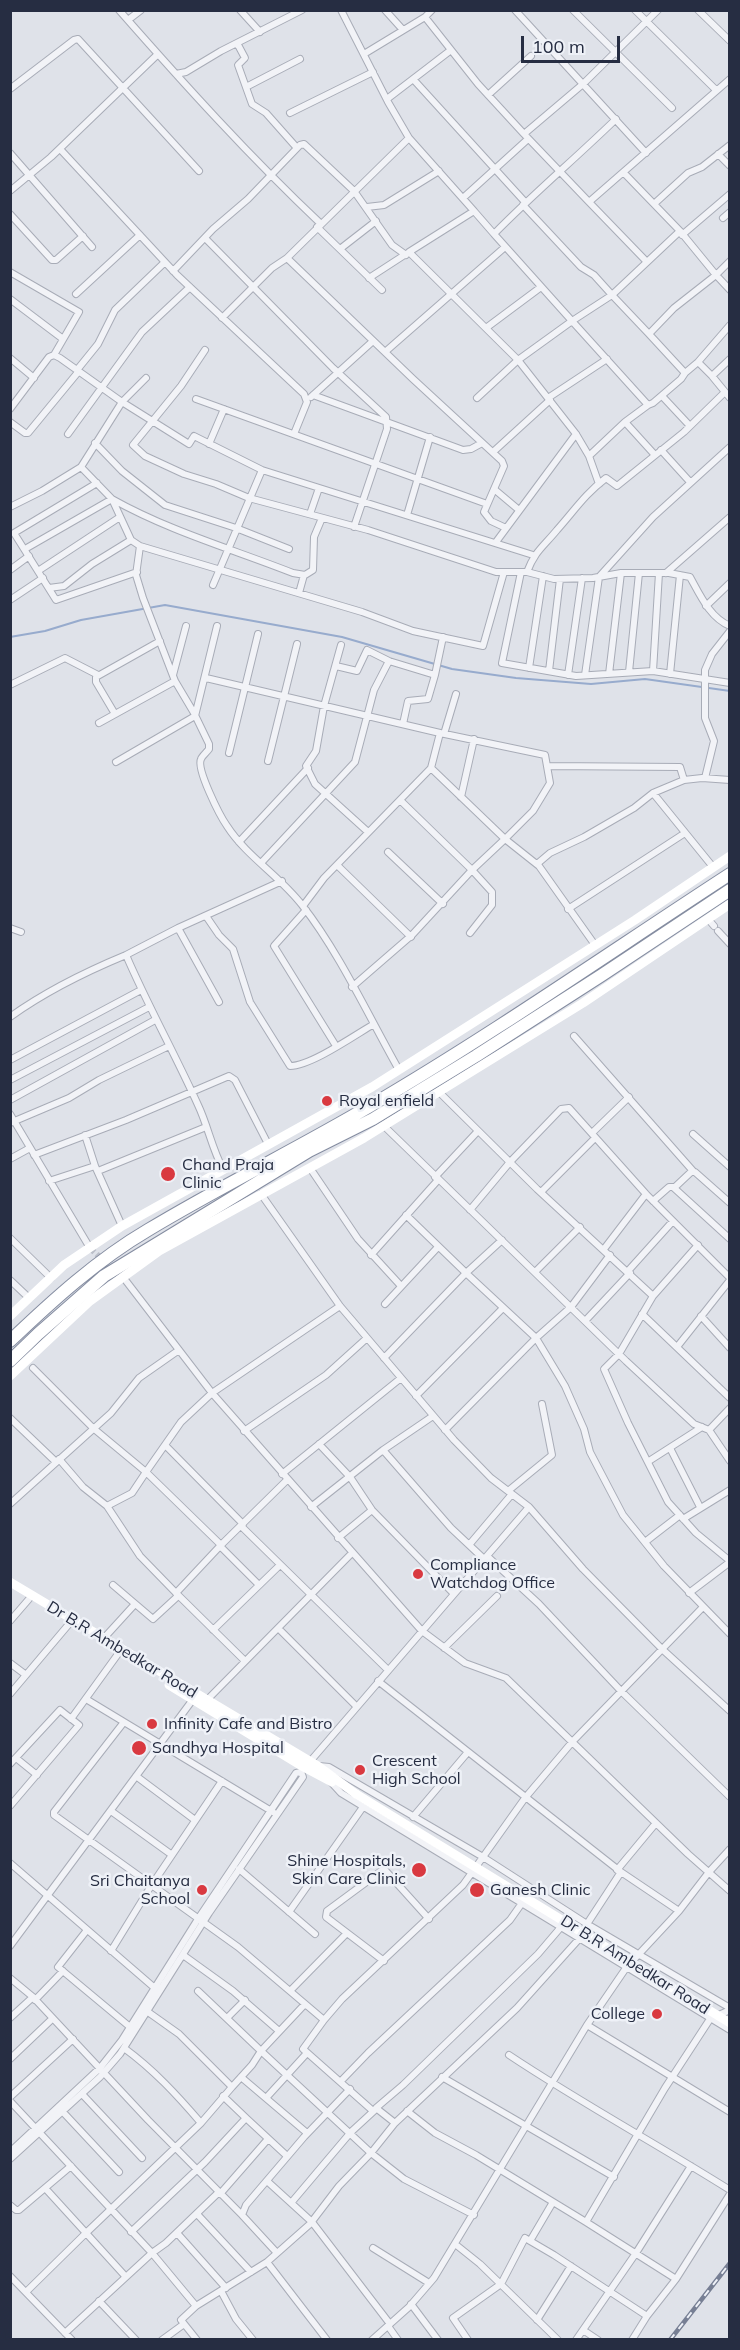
<!DOCTYPE html>
<html>
<head>
<meta charset="utf-8">
<style>
  body { margin:0 }
  #map { position:relative; width:740px; height:2350px; overflow:hidden; background:#dfe2e9; font-family:Mulish,sans-serif }
  canvas { display:block }
  .frame { position:absolute; inset:0; border:12px solid #262d42; pointer-events:none }
  .scale { position:absolute; left:521px; top:36px; width:99px; height:27px; box-sizing:border-box; border:3px solid #262d42; border-top:0; padding-left:8px; font-size:18px; line-height:21px; white-space:nowrap; color:#262d42; -webkit-text-stroke:4px #eef1f7; paint-order:stroke }
</style>
</head>
<body>
<div id="map">
<canvas width="740" height="2350"></canvas>
<div class="frame"></div>
<div class="scale">100 m</div>
</div>
<script>
const g = document.querySelector('canvas').getContext('2d');
g.lineJoin = 'round';
function trace(path, color, width, dash) { g.strokeStyle = color; g.lineWidth = width; g.lineCap = dash ? 'butt' : 'round'; g.setLineDash(dash || []); g.stroke(path); }
function label(font, color, halo, rows, align = 'center') {
  g.font = font + ' Mulish,sans-serif'; g.lineWidth = 5; g.setLineDash([]); g.textBaseline = 'middle'; g.strokeStyle = halo; g.fillStyle = color; for (const [text, x, y, turn = 0] of rows) {
    g.save(); g.translate(x, y); g.rotate((+turn || 0) * Math.PI / 180); g.textAlign = isNaN(turn) ? turn : align; if (halo) g.strokeText(text, 0, 0); g.fillText(text, 0, 0); g.restore();
  }
}
trace(new Path2D(`
  M10 637 45 631 81 620 165 605 342 637 452 669 516 678 591 684 645 679 730 691`), '#97abcd', 2);
trace(new Path2D(`
  M90 1248 105 1262`), '#babec8', 6, [6, 3]);
const street = new Path2D(`
  M119 10C184 84 249 156 321 224
  M240 10 260 32
  M341 10 388 102 409 138
  M385 10 403 30
  M515 10 646 153
  M573 10 672 108
  M635 10 716 90
  M698 10 730 41
  M425 17 432 10
  M128 20 141 10
  M237 43 245 58 238 65 252 104 266 113 297 148
  M364 54 425 17 478 84 524 134
  M176 74 186 72 221 51 302 10
  M413 79 525 202
  M248 86 300 59
  M10 89 74 40 78 39 199 171
  M488 95 531 56
  M387 99 451 50
  M290 113 373 72
  M60 149 177 275 304 394 307 402 294 434
  M10 153 92 247
  M718 154 730 166
  M624 173 680 231
  M10 191 51 157 158 54
  M463 198 528 139
  M589 202 524 134 583 84 658 10
  M654 204 688 173 702 167 730 145
  M523 205 581 267 594 275 612 295 572 321 648 405 625 422 589 456 576 434 518 360 572 321 494 234C533 194 576 158 616 119
  M367 207 384 205 439 171
  M474 211 409 138 287 258 413 379 502 461 504 466 484 512 491 521 506 528
  M10 214 52 260H56L83 236
  M723 218 730 212
  M317 227 382 290
  M682 235 730 194
  M205 238 333 368 386 417 387 429 354 527
  M340 249 376 221
  M647 262 589 202 730 79
  M173 271 213 229 248 199 300 145 304 144 354 191 392 245 406 255
  M10 272 79 312 54 355
  M369 278 406 254
  M730 290 716 275 674 308 649 334 685 373 698 362 730 325
  M76 294 140 235
  M10 299 63 339
  M222 318 272 268 287 258
  M486 328 541 287
  M649 334 612 295 680 231 716 275 730 261
  M205 350 181 386 133 445 145 456 184 474 216 484 249 498 368 530 496 572H527
  M385 352 505 247
  M10 358 34 378
  M730 359 712 376 730 398
  M698 362 712 376
  M77 370 98 344 115 310 165 262
  M725 392 684 432 617 486 606 478C585 494 574 511 557 530 543 547 535 551 527 572L554 579 593 578 621 573H669L690 577C700 595 710 618 730 626
  M313 395 463 450 471 449 482 443
  M662 396 690 426
  M311 397 373 341
  M477 398 518 360 409 252 474 211 494 234
  M548 398 607 359
  M196 399 487 504
  M648 405 653 403 681 379 685 373
  M10 409 49 357 54 355 60 358 122 402 146 378
  M10 422 25 433H28L79 371
  M625 422 654 454
  M68 434 142 332 190 287
  M95 443 122 471 165 505 236 528 289 549
  M209 444 224 409
  M661 450 690 482
  M493 452 550 400
  M589 456 599 484
  M97 483 14 533 56 600 137 572
  M494 489 519 510
  M10 507 42 491 81 467
  M310 514 319 488
  M407 515 430 437
  M496 542 576 434
  M140 546 362 612 413 631 483 646 504 572
  M25 549 112 499C169 531 232 549 293 573L305 575 313 570 314 537 322 518
  M10 570 29 556
  M38 571 120 517
  M521 572 502 663 576 676 653 671 730 683
  M666 573 730 517
  M213 585 262 470
  M49 588 64 586 92 564 131 540
  M299 593 304 575
  M10 600 43 578
  M706 606 730 583
  M341 645 324 706 316 751 306 766 315 784 368 832
  M389 661 435 675 428 699 408 701 403 724
  M529 668 543 576
  M549 671 560 579
  M653 671 659 573
  M629 672 639 573
  M609 674 621 573
  M670 674 680 575
  M173 675 186 626
  M435 675 443 637
  M568 675 582 578
  M585 675 599 577 653 517 730 447
  M206 678 440 733 545 755 550 783 533 811 505 839 539 866 595 945
  M10 685 65 658 98 675
  M115 714 96 682V677L160 641
  M99 723 175 681
  M444 734 456 694
  M229 753 258 634
  M268 761 297 644
  M116 762 195 716 217 626
  M547 766 680 767 684 780
  M431 768 440 733
  M705 778 714 741 705 718V670L712 654 730 631
  M653 793 713 867
  M461 797 474 739
  M400 800 472 870 492 892V905L470 933
  M239 842 308 768
  M388 852 443 904
  M261 863 355 762 374 690 389 661 367 650 357 671 336 666
  M537 864 550 853 584 837 634 808 653 793 684 780 702 778 730 780
  M337 865 411 937
  M303 906 324 878 431 768 505 839 472 870 412 935 352 987
  M568 909 685 833
  M306 910 274 946 336 1046
  M206 916 219 935 233 949 250 1002 290 1066C311 1066 355 1035 374 1024
  M708 919 714 926
  M10 928 21 932
  M178 928 219 1002
  M718 931 730 944
  M126 955 178 928 282 881
  M10 1017C46 991 85 972 126 955 148 1006 175 1054 198 1105 208 1126 212 1149 223 1169
  M574 1036 693 1171
  M10 1060 141 990
  M399 1070C369 1017 339 952 302 905 280 876 247 857 227 826 220 816 196 769 201 759 202 756 207 752 209 749V744L194 713 175 681 143 598 136 575 140 546 131 540 112 499 81 467 122 402 189 444 194 436 262 470 533 555
  M10 1080 149 1007
  M439 1092 537 1189 653 1296 619 1354 604 1369 628 1423 668 1502 696 1533 730 1561
  M10 1100 155 1020
  M10 1114 90 1248
  M10 1123 69 1098 99 1080 169 1046
  M384 1126 626 1361 694 1424 709 1430 730 1461
  M592 1133 629 1097
  M693 1134 730 1167
  M85 1135 95 1166
  M34 1155 126 1120 229 1076 235 1080 268 1144
  M10 1159 30 1148
  M310 1168 358 1239 401 1286
  M98 1171 206 1127
  M435 1177 478 1131
  M49 1181 95 1166 122 1226
  M674 1188 691 1172H695L730 1203
  M541 1192 595 1138
  M261 1194 340 1306 454 1440 491 1478 529 1507 583 1569 662 1649 730 1711
  M653 1201 669 1187H673L730 1239
  M470 1210 510 1162 561 1109 569 1108 646 1194 730 1278
  M10 1238 51 1278
  M502 1240 466 1273 536 1338 565 1386 584 1429 590 1452 623 1515 664 1566 730 1634
  M604 1249 646 1194
  M371 1255 438 1180
  M628 1271 673 1221
  M535 1272 580 1227
  M123 1277 212 1393 422 1631 465 1663 506 1678 688 1854 730 1891
  M10 1280 29 1298
  M653 1296 698 1245
  M385 1304 438 1247
  M642 1314 730 1398
  M701 1316 730 1348
  M585 1321 630 1273
  M677 1347 730 1280
  M384 1358 466 1273 406 1215
  M33 1368 93 1428 146 1472 132 1493 107 1506 83 1487 59 1459
  M416 1396 503 1308
  M10 1418 56 1462
  M445 1430 536 1338 571 1307 610 1255
  M709 1430 730 1408
  M244 1431 326 1375 367 1338
  M319 1444 350 1477 372 1510 454 1594
  M165 1445 243 1524
  M670 1448 700 1507
  M383 1450 451 1528 484 1559
  M649 1461 702 1427
  M282 1474 401 1378
  M287 1480 221 1545 146 1472 181 1422 212 1393 340 1306
  M508 1491 552 1455 542 1404
  M10 1504 111 1413 139 1378 179 1350
  M107 1506 140 1556 176 1593
  M311 1507 383 1450 433 1416
  M683 1519 730 1490
  M241 1526 388 1670
  M338 1538 372 1510
  M645 1542 680 1515
  M221 1545 176 1593 245 1661
  M469 1545 512 1494
  M220 1546 259 1585
  M487 1556 539 1604 621 1691 730 1797
  M113 1585 153 1619 178 1596
  M689 1593 730 1562
  M10 1621 29 1599
  M278 1628 356 1706
  M213 1630 280 1565
  M104 1638 135 1604
  M444 1648 497 1596
  M10 1663 26 1675
  M378 1681 621 1872 679 1911 709 1872 730 1849
  M10 1694 69 1624
  M86 1699 273 1812
  M207 1700 352 1553
  M71 1719 118 1654
  M124 1722 54 1812V1815L238 1947 324 2020 303 2049 373 2111
  M16 1758 37 1775
  M10 1764 60 1710 79 1725 10 1806
  M319 1766 329 1767 483 1857 587 1924 730 2008
  M136 1776 195 1820
  M330 1781 341 1793 730 2030
  M111 1811 172 1855
  M413 1817 468 1752
  M10 1863 157 1990
  M239 1869 315 1934
  M617 1870 656 1823
  M289 1912 363 1807
  M587 1924 621 1872
  M87 1930 58 1967 130 2027
  M10 1946 194 1698
  M111 1951 151 1886 222 1781
  M183 1955 233 1991 279 2031
  M384 1961 326 1917 327 1911 384 1869 429 1919
  M10 1978 33 1997 148 2120 242 2215 246 2205 304 2137 350 2089
  M198 1991 261 2051 305 2004
  M290 1991 347 1933
  M35 2000 63 1971
  M10 2018 33 1997
  M227 2018 245 2000
  M324 2020 342 1999 463 1885 525 1798 573 1741 703 1607
  M587 2025 730 2112
  M124 2048C154 2070 177 2095 201 2123L232 2087 179 2034 148 2012
  M509 2055C581 2103 657 2144 730 2190
  M10 2059 52 2019
  M241 2077 307 2133
  M442 2077 614 2177
  M341 2081 368 2053 510 1920 522 1903
  M232 2087 252 2065 261 2051 371 2153 404 2179 474 2215
  M82 2094 142 2158
  M10 2097 73 2039
  M266 2098 307 2053
  M10 2101 152 2253 196 2306 267 2262 327 2340
  M62 2111 119 2172
  M407 2111 435 2133 476 2155 586 2222 665 2088 710 2019 730 2010
  M246 2118 287 2156
  M395 2123 517 2008 579 1939
  M10 2152 100 2068 122 2040 198 1919 296 1773 301 1772
  M10 2159 100 2077 120 2054 209 1913 303 1777 301 1772 529 1507
  M267 2181 312 2222 390 2324
  M220 2194 268 2139
  M291 2203 351 2132 376 2109
  M10 2205 16 2210H19L71 2166
  M197 2214 251 2272
  M242 2215 277 2253
  M586 2222 676 2279 730 2194
  M131 2232 205 2162 246 2118 223 2096
  M177 2233 226 2288
  M530 2241 553 2202
  M455 2244 480 2264 558 2340
  M373 2248 429 2283
  M267 2262 310 2224 339 2186 371 2153 395 2123 376 2108 403 2085 538 1954 561 1927
  M10 2276 72 2340
  M126 2277 86 2233 201 2123
  M221 2291 236 2319 253 2340
  M26 2292 86 2233 45 2188
  M99 2301 136 2340
  M411 2304 438 2340
  M196 2306 181 2320 197 2340
  M647 2316 676 2279
  M537 2320 571 2266
  M388 2326 398 2340
  M583 2330 598 2340
  M65 2333 152 2253 166 2243 219 2192
  M162 2340 184 2324
  M372 2340 409 2307 434 2278 587 2025 626 1968 679 1911
  M468 2340 453 2318 501 2284 525 2238 554 2255 647 2316 632 2340
  M576 2340 636 2253 691 2166`);
const highway = new Path2D(`
  M10 1341C53 1300 97 1260 148 1230 221 1186 297 1149 370 1106 493 1034 610 952 730 874
  M10 1361 38 1334 104 1276 309 1151 373 1119 476 1056 602 975 730 890`);
trace(street, '#a8acb7', 8);
trace(highway, '#858da1', 14);
trace(street, '#f2f3f7', 6);
trace(new Path2D(`
  M10 1316 64 1265 122 1226 372 1087 635 920 730 856
  M10 1376 90 1301 159 1251 364 1138 583 1003 730 904
  M10 1582 318 1766 356 1794
  M169 1685 300 1765 332 1782`), '#fff', 9);
trace(highway, '#fff', 12);
const rail = new Path2D(`
  M670 2340 730 2263`);
trace(rail, '#777f94', 4.5);
trace(rail, '#eef1f7', 2, [7]);
trace(new Path2D(`
  M356 1794 730 2023`), '#fff', 9);
for (const [x, y, r, color] of [
  [327,1101,6,"#d93940"],
  [168,1174,8,"#d93940"],
  [418,1574,6,"#d93940"],
  [152,1724,6,"#d93940"],
  [139,1748,8,"#d93940"],
  [360,1770,6,"#d93940"],
  [419,1870,8,"#d93940"],
  [202,1890,6,"#d93940"],
  [477,1890,8,"#d93940"],
  [657,2014,6,"#d93940"]
]) { const dot = new Path2D(); dot.arc(x, y, r, 0, 2 * Math.PI); g.fillStyle = color; g.fill(dot); trace(dot, '#eef1f7', 2); }
label('16px', '#262d42', '#eef1f7', [
  ["Royal enfield",339,1101],
  ["Chand Praja",182,1165],
  ["Clinic",182,1183],
  ["Compliance",430,1565],
  ["Watchdog Office",430,1583],
  ["Infinity Cafe and Bistro",164,1724],
  ["Sandhya Hospital",152,1748],
  ["Crescent",372,1761],
  ["High School",372,1779],
  ["Shine Hospitals,",406,1861,"right"],
  ["Skin Care Clinic",406,1879,"right"],
  ["Sri Chaitanya",190,1881,"right"],
  ["School",190,1899,"right"],
  ["Ganesh Clinic",490,1890],
  ["College",645,2014,"right"]
], 'left');
label('16px', '#262d42', '#eef1f7', [
  ["Dr B.R Ambedkar Road",122,1650,31],
  ["Dr B.R Ambedkar Road",635,1965,32]
]);
</script>
</body>
</html>
